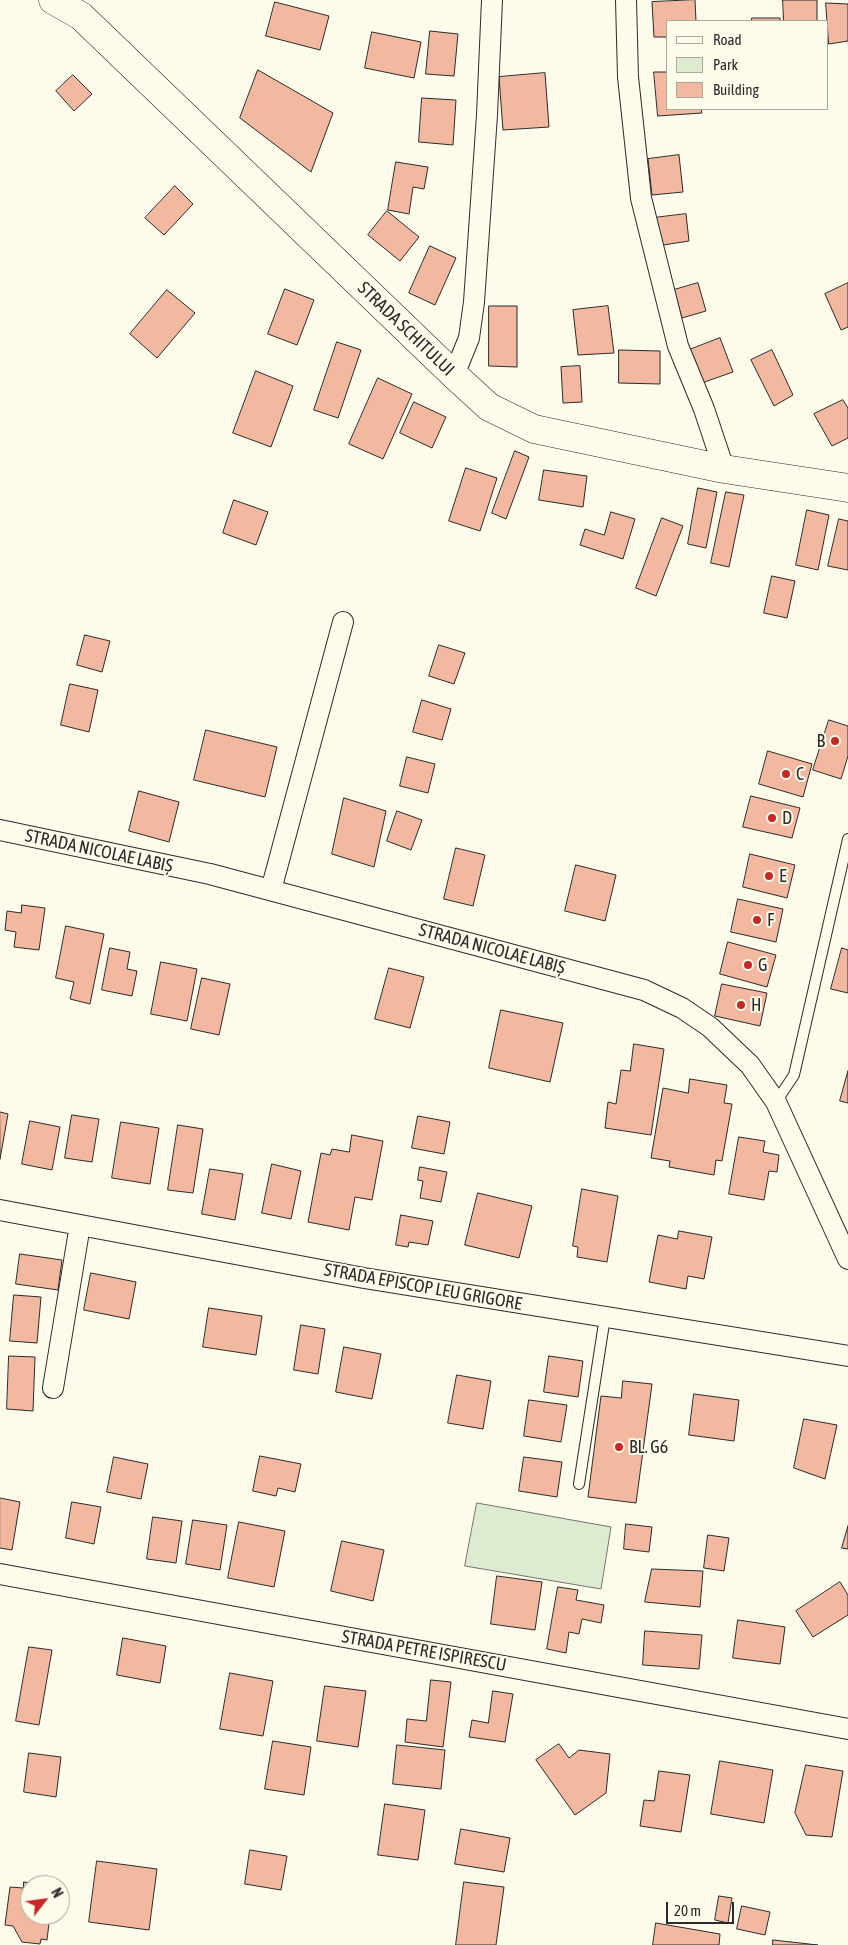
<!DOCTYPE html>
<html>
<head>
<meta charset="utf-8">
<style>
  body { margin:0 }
  #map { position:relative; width:848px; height:1945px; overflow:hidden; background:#fdfbea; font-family:"Asap Condensed",sans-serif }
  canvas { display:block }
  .legend { position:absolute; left:666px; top:20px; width:162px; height:90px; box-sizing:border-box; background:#fdfbea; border:1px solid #a9a89e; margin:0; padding:6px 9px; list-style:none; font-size:15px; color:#2b2b2b }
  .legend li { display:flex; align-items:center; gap:10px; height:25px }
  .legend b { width:25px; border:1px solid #a9a89e }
  .north { position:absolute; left:20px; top:1875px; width:50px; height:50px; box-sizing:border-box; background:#fdfbea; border:1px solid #a9a89e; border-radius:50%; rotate:60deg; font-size:14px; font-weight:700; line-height:20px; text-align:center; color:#2b2b2b }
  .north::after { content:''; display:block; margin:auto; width:18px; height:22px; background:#c62828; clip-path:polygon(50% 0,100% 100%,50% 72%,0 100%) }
  .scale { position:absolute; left:666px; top:1902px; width:68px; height:22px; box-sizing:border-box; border:2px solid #2b2b2b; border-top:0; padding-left:6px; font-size:15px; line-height:18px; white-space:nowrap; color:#2b2b2b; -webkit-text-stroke:4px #fdfbea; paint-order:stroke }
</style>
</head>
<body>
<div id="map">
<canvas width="848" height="1945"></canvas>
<ul class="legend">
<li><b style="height:6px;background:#fdfbea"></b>Road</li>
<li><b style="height:14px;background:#deebd1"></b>Park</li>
<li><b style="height:14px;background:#f2b8a0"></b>Building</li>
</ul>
<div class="north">N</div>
<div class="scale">20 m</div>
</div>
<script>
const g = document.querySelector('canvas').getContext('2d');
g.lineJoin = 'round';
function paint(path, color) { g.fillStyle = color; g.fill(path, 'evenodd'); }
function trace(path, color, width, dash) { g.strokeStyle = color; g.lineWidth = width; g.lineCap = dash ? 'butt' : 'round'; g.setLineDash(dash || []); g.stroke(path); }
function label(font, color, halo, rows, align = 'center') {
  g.font = font + ' "Asap Condensed",sans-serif'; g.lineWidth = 4; g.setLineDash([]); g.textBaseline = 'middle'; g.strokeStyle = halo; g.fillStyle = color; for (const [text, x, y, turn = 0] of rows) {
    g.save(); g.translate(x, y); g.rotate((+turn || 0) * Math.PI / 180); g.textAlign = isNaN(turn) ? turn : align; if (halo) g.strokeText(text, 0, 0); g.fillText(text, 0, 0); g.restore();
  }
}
const green = new Path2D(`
  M477 1503 611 1527 601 1589 465 1566Z`);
paint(green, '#deebd1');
trace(green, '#74746e', 1);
const building = new Path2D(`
  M695 0 696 21H667V37H654L652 2Z
  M783 0H817V21H784Z
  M275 2 329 16 320 50 266 36Z
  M826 3 848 4V41L829 44Z
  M752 18H780V21H752Z
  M430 31 458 34 454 76 426 74Z
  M372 32 421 42 414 78 365 68Z
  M258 70 333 113 311 172 240 118Z
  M654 72H667V109H701L702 113 658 116Z
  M545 73 549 127 503 130 499 77Z
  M73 75 92 94 74 111 56 91Z
  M422 98 456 100 453 145 419 142Z
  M679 155 683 192 652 195 648 159Z
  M396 162 428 167 424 189 413 187 409 214 388 210Z
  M175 186 193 204 164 235 145 218Z
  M387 211 419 237 400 261 368 235Z
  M686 214 689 241 657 246 653 218Z
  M430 246 456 258 435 305 409 293Z
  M698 283 706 311 682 318 674 290Z
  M848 283V327L841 330 825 294Z
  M285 289 314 300 297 345 268 334Z
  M167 290 195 313 157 358 130 334Z
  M489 306H517V367L489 366Z
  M608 306 614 353 578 355 573 310Z
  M720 338 733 372 696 385 684 352Z
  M337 342 361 350 338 418 314 410Z
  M619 350 660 351V384L619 383Z
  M772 350 793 395 774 406 751 360Z
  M580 366 582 402 563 403 561 367Z
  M256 371 293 386 271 447 233 433Z
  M378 378 412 394 383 459 349 444Z
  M843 400 848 408V438L832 446 814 414Z
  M414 402 446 417 432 448 400 433Z
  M515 451 529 457 506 519 492 513Z
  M466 468 497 478 480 531 449 521Z
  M544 470 587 476 583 507 539 500Z
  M698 488 717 492 706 548 688 544Z
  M726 492 744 495 729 567 711 563Z
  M234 500 268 512 256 545 223 533Z
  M807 510 829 515 818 570 796 565Z
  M611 512 635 519 623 559 580 545 585 529 604 535Z
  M662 518 683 526 656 596 636 588Z
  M839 519 848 521V570L828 566Z
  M772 576 795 581 787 618 764 613Z
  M85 635 110 641 102 672 77 665Z
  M439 645 465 653 454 684 429 676Z
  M70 684 98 690 89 732 61 725Z
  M422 700 451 709 442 740 413 732Z
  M829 720 848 726V756L841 779 813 770Z
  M206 730 277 747 265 797 194 780Z
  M768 751 812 764 803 797 759 784Z
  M407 757 435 764 428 793 400 786Z
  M139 791 179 802 169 842 129 831Z
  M751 796 800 808 792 838 743 827Z
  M344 798 386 811 374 867 332 854Z
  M397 811 422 820 411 850 387 841Z
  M456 848 485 855 473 906 444 899Z
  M750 854 795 865 787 898 743 887Z
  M576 865 616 875 605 921 565 911Z
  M738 899 783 909 776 942 731 932Z
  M22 905 45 908 39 950 14 947 16 932 5 930 7 911 21 913Z
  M66 926 104 934 90 1004 70 999 74 982 56 978Z
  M728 942 776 955 767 987 720 974Z
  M110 948 130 952 127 969 137 971 132 996 102 990Z
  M842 948 848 950V993L831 989Z
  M161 962 197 969 187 1021 151 1014Z
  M389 968 424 977 410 1028 375 1019Z
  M202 978 230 984 219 1035 191 1029Z
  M722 984 767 993 760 1026 715 1016Z
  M501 1010 563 1023 550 1082 489 1068Z
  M634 1044 664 1049 651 1135 605 1128 608 1102 616 1104 621 1070 630 1071Z
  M848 1071V1103L840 1101Z
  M690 1079 727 1085 724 1103 732 1104 722 1161 716 1160 714 1175 669 1167 670 1161 651 1158 663 1088 688 1093Z
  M0 1112 8 1114 0 1159Z
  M72 1115 99 1119 92 1162 65 1158Z
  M418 1116 450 1122 444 1154 412 1148Z
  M30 1121 60 1127 52 1170 22 1164Z
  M121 1122 159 1128 150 1184 112 1178Z
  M178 1125 203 1129 193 1193 168 1190Z
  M352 1135 383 1141 372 1200 355 1197 349 1230 308 1222 321 1153 330 1155 332 1149 349 1152Z
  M739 1137 765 1141 763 1152 779 1155 777 1172 769 1171 764 1200 729 1194Z
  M272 1164 301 1171 291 1219 262 1213Z
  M420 1167 447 1172 441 1202 420 1198 423 1181 418 1180Z
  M210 1169 243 1174 235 1220 202 1214Z
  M582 1189 618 1196 607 1262 577 1257 578 1247 573 1246Z
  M478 1193 532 1206 519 1258 465 1245Z
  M401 1215 433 1221 428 1245 409 1242 408 1247 396 1245Z
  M679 1231 712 1237 704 1279 688 1276 686 1289 649 1282 658 1235 677 1239Z
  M20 1254 62 1260 58 1290 16 1284Z
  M91 1273 136 1282 129 1319 84 1310Z
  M14 1295 41 1297 37 1343 10 1341Z
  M209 1308 262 1316 256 1355 203 1347Z
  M301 1325 325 1329 318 1374 294 1370Z
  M344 1347 381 1354 372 1399 336 1392Z
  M9 1356 35 1357 33 1411 7 1409Z
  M549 1356 583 1361 578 1397 544 1392Z
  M457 1375 491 1381 483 1429 448 1423Z
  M623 1381 652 1384 636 1503 588 1497 601 1396 621 1398Z
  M694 1394 739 1400 734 1441 689 1435Z
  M529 1400 567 1405 561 1442 524 1436Z
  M804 1419 837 1425 825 1479 794 1468Z
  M260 1456 301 1464 295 1492 278 1488 276 1496 253 1491Z
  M114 1457 148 1464 141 1499 107 1492Z
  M524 1457 562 1462 557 1497 519 1491Z
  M0 1498 20 1502 12 1550 0 1548Z
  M72 1502 101 1507 94 1544 66 1538Z
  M153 1517 182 1521 176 1563 147 1559Z
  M193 1520 227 1525 220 1570 186 1564Z
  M239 1522 285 1531 274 1587 228 1578Z
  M626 1524 652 1527 649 1552 624 1549Z
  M848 1526V1549L842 1548Z
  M708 1535 729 1538 724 1571 704 1568Z
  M342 1541 384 1550 373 1601 331 1591Z
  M652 1569 703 1571 700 1607 645 1602Z
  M497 1576 542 1582 535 1630 491 1624Z
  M840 1582 848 1595V1615L813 1637 796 1611Z
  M558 1587 578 1590 576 1600 604 1605 601 1623 582 1619 579 1634 569 1632 566 1653 547 1649Z
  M738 1620 785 1627 780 1664 733 1658Z
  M645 1631 702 1635 699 1669 643 1665Z
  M123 1638 166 1646 160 1683 117 1675Z
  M29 1647 52 1650 39 1725 16 1721Z
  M230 1673 273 1681 263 1736 220 1729Z
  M431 1680 451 1682 443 1747 405 1742 407 1719 426 1721Z
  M325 1686 366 1691 358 1747 317 1741Z
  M493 1691 513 1694 505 1742 469 1737 472 1720 488 1723Z
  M273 1741 311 1747 304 1795 265 1789Z
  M559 1744 569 1758 579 1750 610 1754 606 1793 575 1815 536 1760Z
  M397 1745 445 1750 441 1789 393 1784Z
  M29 1753 61 1757 56 1797 24 1792Z
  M720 1761 773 1770 764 1823 711 1814Z
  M806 1765 843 1771 832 1837 806 1835 795 1813Z
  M659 1771 690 1775 681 1832 640 1826 644 1800 654 1801Z
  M385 1804 425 1810 418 1860 378 1855Z
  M461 1829 510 1838 504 1872 455 1864Z
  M250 1850 287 1856 281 1890 245 1884Z
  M97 1861 157 1869 149 1930 89 1922Z
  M24 1882 46 1885H30V1915H50L47 1940 41 1939 40 1944 22 1942 13 1926 5 1925 10 1887 23 1888Z
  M464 1882 504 1887 496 1945H456Z
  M719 1896 732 1898 728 1923 715 1920Z
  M742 1906 770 1912 765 1935 737 1929Z
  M656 1923 720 1934 719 1945H653Z
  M773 1940 818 1945H773Z`);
paint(building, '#f2b8a0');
trace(building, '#2b2b2b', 1);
const lane = new Path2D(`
  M776 1102 794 1075 848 839
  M579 1484 605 1317`);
const street = new Path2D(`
  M626 0 628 77 641 198 678 346 704 409 724 469
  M454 375 469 338 474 302 487 115 492 0
  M0 830 210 874 644 990 682 1008 710 1027 750 1065 776 1102 848 1259
  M271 890 343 622
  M0 1210 364 1278 848 1356
  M53 1388 80 1225
  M0 1574 848 1729`);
const secondary = new Path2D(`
  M53 0 81 16 454 375 489 407 534 429 724 469 848 488`);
trace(lane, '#2b2b2b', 12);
trace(street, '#2b2b2b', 22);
trace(secondary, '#2b2b2b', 29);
trace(lane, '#fdfbea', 10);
trace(street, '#fdfbea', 20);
trace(secondary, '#fdfbea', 28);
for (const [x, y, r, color] of [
  [835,741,5,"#c62828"],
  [786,774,5,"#c62828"],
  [772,818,5,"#c62828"],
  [769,876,5,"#c62828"],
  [757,920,5,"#c62828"],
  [748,965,5,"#c62828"],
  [741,1005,5,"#c62828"],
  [619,1447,5,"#c62828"]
]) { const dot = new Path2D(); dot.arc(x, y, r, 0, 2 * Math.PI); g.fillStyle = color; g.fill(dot); trace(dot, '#fdfbea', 2); }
label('18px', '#2b2b2b', '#fdfbea', [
  ["STRADA SCHITULUI",406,329,44],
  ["STRADA NICOLAE LABIȘ",99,851,12],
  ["STRADA NICOLAE LABIȘ",492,949,15],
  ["STRADA EPISCOP LEU GRIGORE",423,1287,10],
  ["STRADA PETRE ISPIRESCU",424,1651,10]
]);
label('18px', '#2b2b2b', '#fdfbea', [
  ["B",825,741,"right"],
  ["C",796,774],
  ["D",782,818],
  ["E",779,876],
  ["F",767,920],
  ["G",758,965],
  ["H",751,1005],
  ["BL. G6",629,1447]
], 'left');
</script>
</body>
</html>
